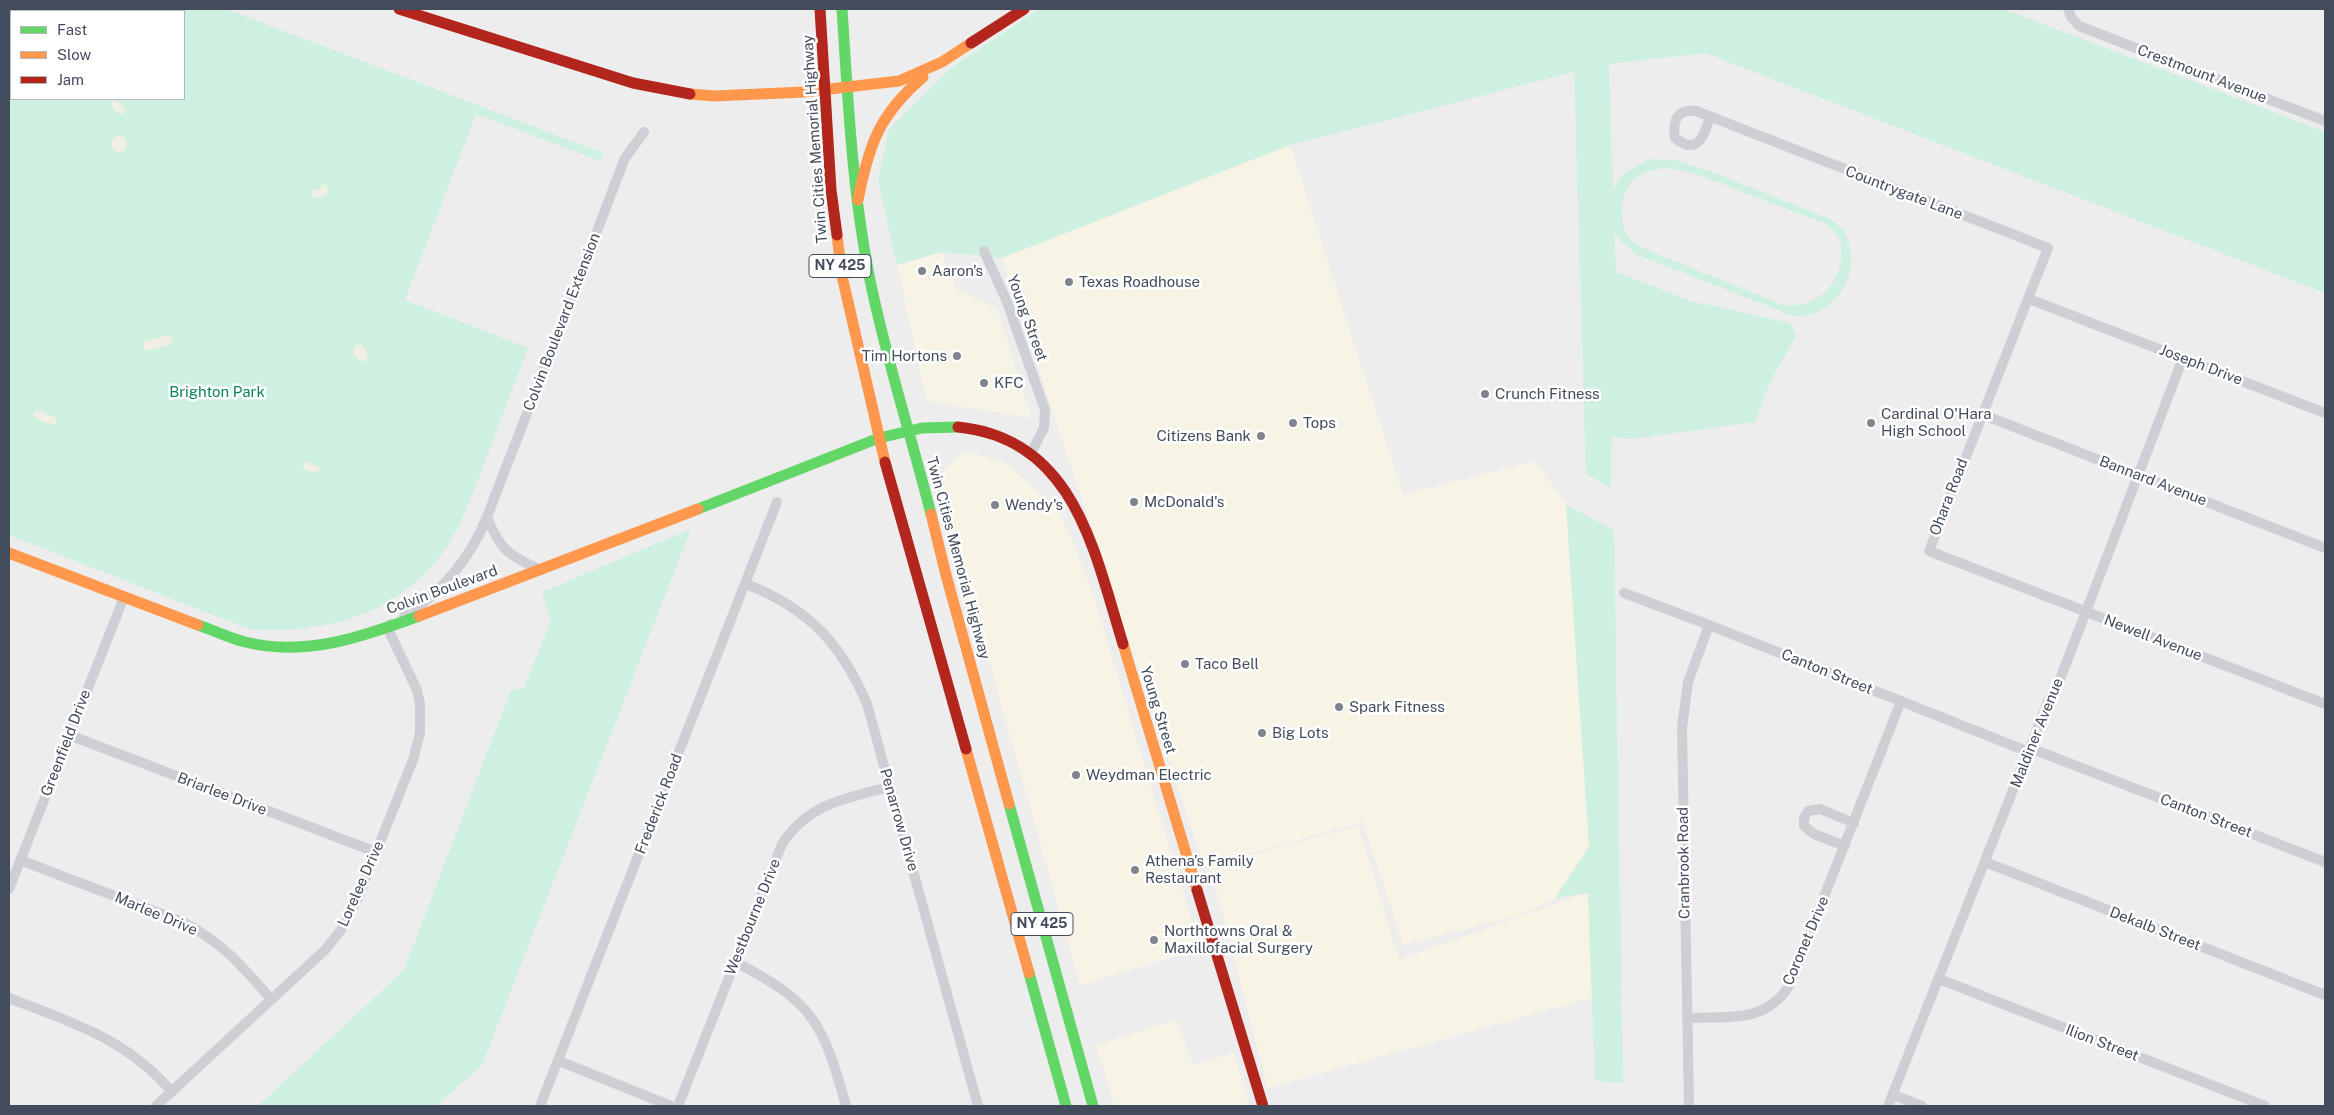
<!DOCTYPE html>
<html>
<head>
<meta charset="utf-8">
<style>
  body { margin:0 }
  #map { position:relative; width:2334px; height:1115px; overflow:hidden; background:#eeeded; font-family:"Public Sans",sans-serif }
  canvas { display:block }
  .frame { position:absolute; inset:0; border:10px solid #434c5c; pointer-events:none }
  .legend { position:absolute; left:10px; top:10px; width:175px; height:90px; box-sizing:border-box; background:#fff; border:1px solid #b4b7be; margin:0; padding:6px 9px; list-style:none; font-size:15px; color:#434c5c }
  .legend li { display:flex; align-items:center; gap:10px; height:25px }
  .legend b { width:25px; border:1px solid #b4b7be }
</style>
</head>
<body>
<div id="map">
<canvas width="2334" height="1115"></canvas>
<div class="frame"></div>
<ul class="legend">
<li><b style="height:6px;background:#63d668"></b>Fast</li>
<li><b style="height:6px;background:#ff974d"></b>Slow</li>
<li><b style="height:6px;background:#b3261e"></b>Jam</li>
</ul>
</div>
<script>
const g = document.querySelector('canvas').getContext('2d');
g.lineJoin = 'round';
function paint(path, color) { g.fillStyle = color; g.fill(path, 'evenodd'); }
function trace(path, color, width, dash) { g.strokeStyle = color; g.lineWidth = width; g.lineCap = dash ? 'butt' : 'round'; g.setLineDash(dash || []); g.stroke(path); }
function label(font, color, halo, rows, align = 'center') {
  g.font = font + ' "Public Sans",sans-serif'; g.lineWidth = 5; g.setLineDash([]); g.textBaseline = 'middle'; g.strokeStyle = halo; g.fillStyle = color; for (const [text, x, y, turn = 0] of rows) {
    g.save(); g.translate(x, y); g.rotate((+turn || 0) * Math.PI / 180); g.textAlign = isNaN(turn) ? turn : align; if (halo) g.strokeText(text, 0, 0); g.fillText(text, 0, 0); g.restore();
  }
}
paint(new Path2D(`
  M1290 145 1403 495 1535 461 1566 505 1589 847 1555 898 1518 916 1403 945 1363 822 1204 866 1002 258Z
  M942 252 956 289 997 309 1032 418 927 401 897 265Z
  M963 451 1004 462 1055 506 1072 539 1097 607 1200 949 1080 985 938 478Z
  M1358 826 1399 960 1588 892 1591 998 1268 1088 1210 866Z
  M1177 1020 1193 1065 1234 1053 1249 1106H1115L1096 1045Z`), '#f7f4e6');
paint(new Path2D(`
  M9 9H226L603 153 600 161 476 114 405 300 528 348C513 387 498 426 484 465 473 492 464 520 448 545 404 613 326 635 249 629L9 535ZM11 11H184V99H11Z
  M1039 9H2004L2325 132V293L1705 53 1609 64 1613 192 1618 180 1630 169 1650 159 1674 160 1705 169 1828 218C1833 221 1840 225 1843 230 1867 268 1837 319 1793 316L1635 254 1617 237 1614 231 1616 272 1691 301 1790 323 1796 336 1770 382 1755 422 1632 439 1612 437 1611 488 1586 474 1574 72 1290 145 1002 258 942 252 897 265 878 181 889 129 951 68ZM1667 168 1693 173 1826 224C1830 229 1837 234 1839 239 1842 245 1842 252 1841 258 1839 288 1811 311 1781 304L1648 250C1643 247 1635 244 1631 240 1623 232 1622 222 1622 211 1622 182 1641 170 1667 168Z
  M1566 505 1614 530 1623 1083 1595 1081 1588 893 1555 898 1589 847Z
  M691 529 482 1065 436 1106H258L404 970 511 690 524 688 551 620 542 592Z`), '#cef0e0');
paint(new Path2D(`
  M115 100 125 107V113L120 114 113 109 112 102Z
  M111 144a8 8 0 1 1 16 0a8 8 0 1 1-16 0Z
  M326 182 328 192 326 196 312 198V190H318Z
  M168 335 174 338 171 344 149 351 143 348 144 342Z
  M357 345H361L365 348 368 357 365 361H360L353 355V350Z
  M37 410 56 418V424C51 426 36 420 33 415Z
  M306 462 320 467 321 470C316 473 306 472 302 466Z`), '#f1eee3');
trace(new Path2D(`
  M2068 9 2071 17 2079 26 2325 121
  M1710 117C1704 136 1698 156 1675 138 1672 121 1677 109 1696 111L2048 248 1929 551 2325 704
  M984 251 1007 302 1045 410 1044 428 1031 453
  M2029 299 2325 413
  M1981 414 2325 548
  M487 517C500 550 509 556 541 570
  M746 584C808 608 841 643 867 704L978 1106
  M1624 593 1709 625 2029 752
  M404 617C442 592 470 559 487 517L625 158 644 132
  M69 735 376 852
  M2030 748 2325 862
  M1845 846 1814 834 1804 826V818L1808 811 1820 809 1854 823
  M20 860 183 922C223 943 242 966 271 999
  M1985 862 2325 995
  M9 889 124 597
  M735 962C814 1002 823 1023 846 1106
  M1939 979 2265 1106
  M9 998C72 1023 126 1038 172 1092
  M1687 1018C1727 1016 1765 1024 1789 986L1901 701
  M559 1061 671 1106
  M1893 1095 1922 1106
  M156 1106 325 950 341 930 357 900 413 760 420 733V704L417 690 387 627 391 624
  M540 1106 777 502
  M678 1106 782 844C809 803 845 799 889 787
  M1689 1106 1682 728 1688 682 1709 625
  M1888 1106 2049 699 2059 682 2183 358`), '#cdcfd4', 10);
trace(new Path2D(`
  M842 9C848 99 852 191 870 280 886 359 911 435 931 514
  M698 509 879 438 922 428 958 427
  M198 625C213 630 229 638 245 642 306 657 362 637 419 616
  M1009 804 1093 1106
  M1029 973 1066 1106`), '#63d668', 11);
trace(new Path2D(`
  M690 94 714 96 804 92 899 81 942 62 971 43
  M858 200C869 144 879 115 923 77
  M837 235 842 276 885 462
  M931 514 946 575 1009 804
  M9 553 198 625
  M419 616 698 509
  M1123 644 1197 890
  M966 749 1029 973`), '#ff974d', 11);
trace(new Path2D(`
  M399 9 633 83 690 94
  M820 9 831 190 837 235
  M971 43 1024 9
  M958 427C1075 439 1094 551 1123 644
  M885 462 966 749
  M1197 890 1263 1106`), '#b3261e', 11);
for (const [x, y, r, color] of [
  [922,271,5,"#7f848f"],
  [1069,282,5,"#7f848f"],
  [957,356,5,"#7f848f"],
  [984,383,5,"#7f848f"],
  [1485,394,5,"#7f848f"],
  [1293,423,5,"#7f848f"],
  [1871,423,5,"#7f848f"],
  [1261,436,5,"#7f848f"],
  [1134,502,5,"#7f848f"],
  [995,505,5,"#7f848f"],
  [1185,664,5,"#7f848f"],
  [1339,707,5,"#7f848f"],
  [1262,733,5,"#7f848f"],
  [1076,775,5,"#7f848f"],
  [1135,870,5,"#7f848f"],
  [1154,940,5,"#7f848f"]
]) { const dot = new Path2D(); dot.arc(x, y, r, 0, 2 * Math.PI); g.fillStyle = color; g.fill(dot); trace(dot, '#fff', 2); }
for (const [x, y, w] of [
  [840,266,62],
  [1042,924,62]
]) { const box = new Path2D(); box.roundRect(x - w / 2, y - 11.5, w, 23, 4); g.fillStyle = '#fff'; g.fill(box); trace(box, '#434c5c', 1); }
label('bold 14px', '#434c5c', null, [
  ["NY 425",840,266],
  ["NY 425",1042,924]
]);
label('15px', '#434c5c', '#fff', [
  ["Crestmount Avenue",2202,74,21],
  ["Twin Cities Memorial Highway",815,139,-94],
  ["Countrygate Lane",1904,193,21],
  ["Young Street",1027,318,70],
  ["Colvin Boulevard Extension",562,322,-69],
  ["Joseph Drive",2201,365,21],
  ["Bannard Avenue",2153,481,21],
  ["Ohara Road",1949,497,-69],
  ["Twin Cities Memorial Highway",958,558,75],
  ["Colvin Boulevard",442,590,-20],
  ["Newell Avenue",2153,638,21],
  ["Canton Street",1827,672,22],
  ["Young Street",1158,710,73],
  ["Maldiner Avenue",2037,733,-68],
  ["Greenfield Drive",66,743,-69],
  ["Briarlee Drive",222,794,21],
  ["Frederick Road",659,804,-69],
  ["Canton Street",2206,816,21],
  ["Penarrow Drive",899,820,74],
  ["Cranbrook Road",1684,863,-91],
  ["Lorelee Drive",361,884,-66],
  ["Marlee Drive",156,914,23],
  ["Westbourne Drive",753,917,-68],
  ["Dekalb Street",2155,929,21],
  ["Coronet Drive",1806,941,-67],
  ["Ilion Street",2102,1043,21]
]);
label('15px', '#434c5c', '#fff', [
  ["Aaron's",932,271],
  ["Texas Roadhouse",1079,282],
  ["Tim Hortons",947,356,"right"],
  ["KFC",994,383],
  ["Crunch Fitness",1495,394],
  ["Cardinal O'Hara",1881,414],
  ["High School",1881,431],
  ["Tops",1303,423],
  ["Citizens Bank",1251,436,"right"],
  ["McDonald's",1144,502],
  ["Wendy's",1005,505],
  ["Taco Bell",1195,664],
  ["Spark Fitness",1349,707],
  ["Big Lots",1272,733],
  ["Weydman Electric",1086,775],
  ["Athena's Family",1145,861],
  ["Restaurant",1145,878],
  ["Northtowns Oral &",1164,931],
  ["Maxillofacial Surgery",1164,948]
], 'left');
label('15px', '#0c8459', '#fff', [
  ["Brighton Park",217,392]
]);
</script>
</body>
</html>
